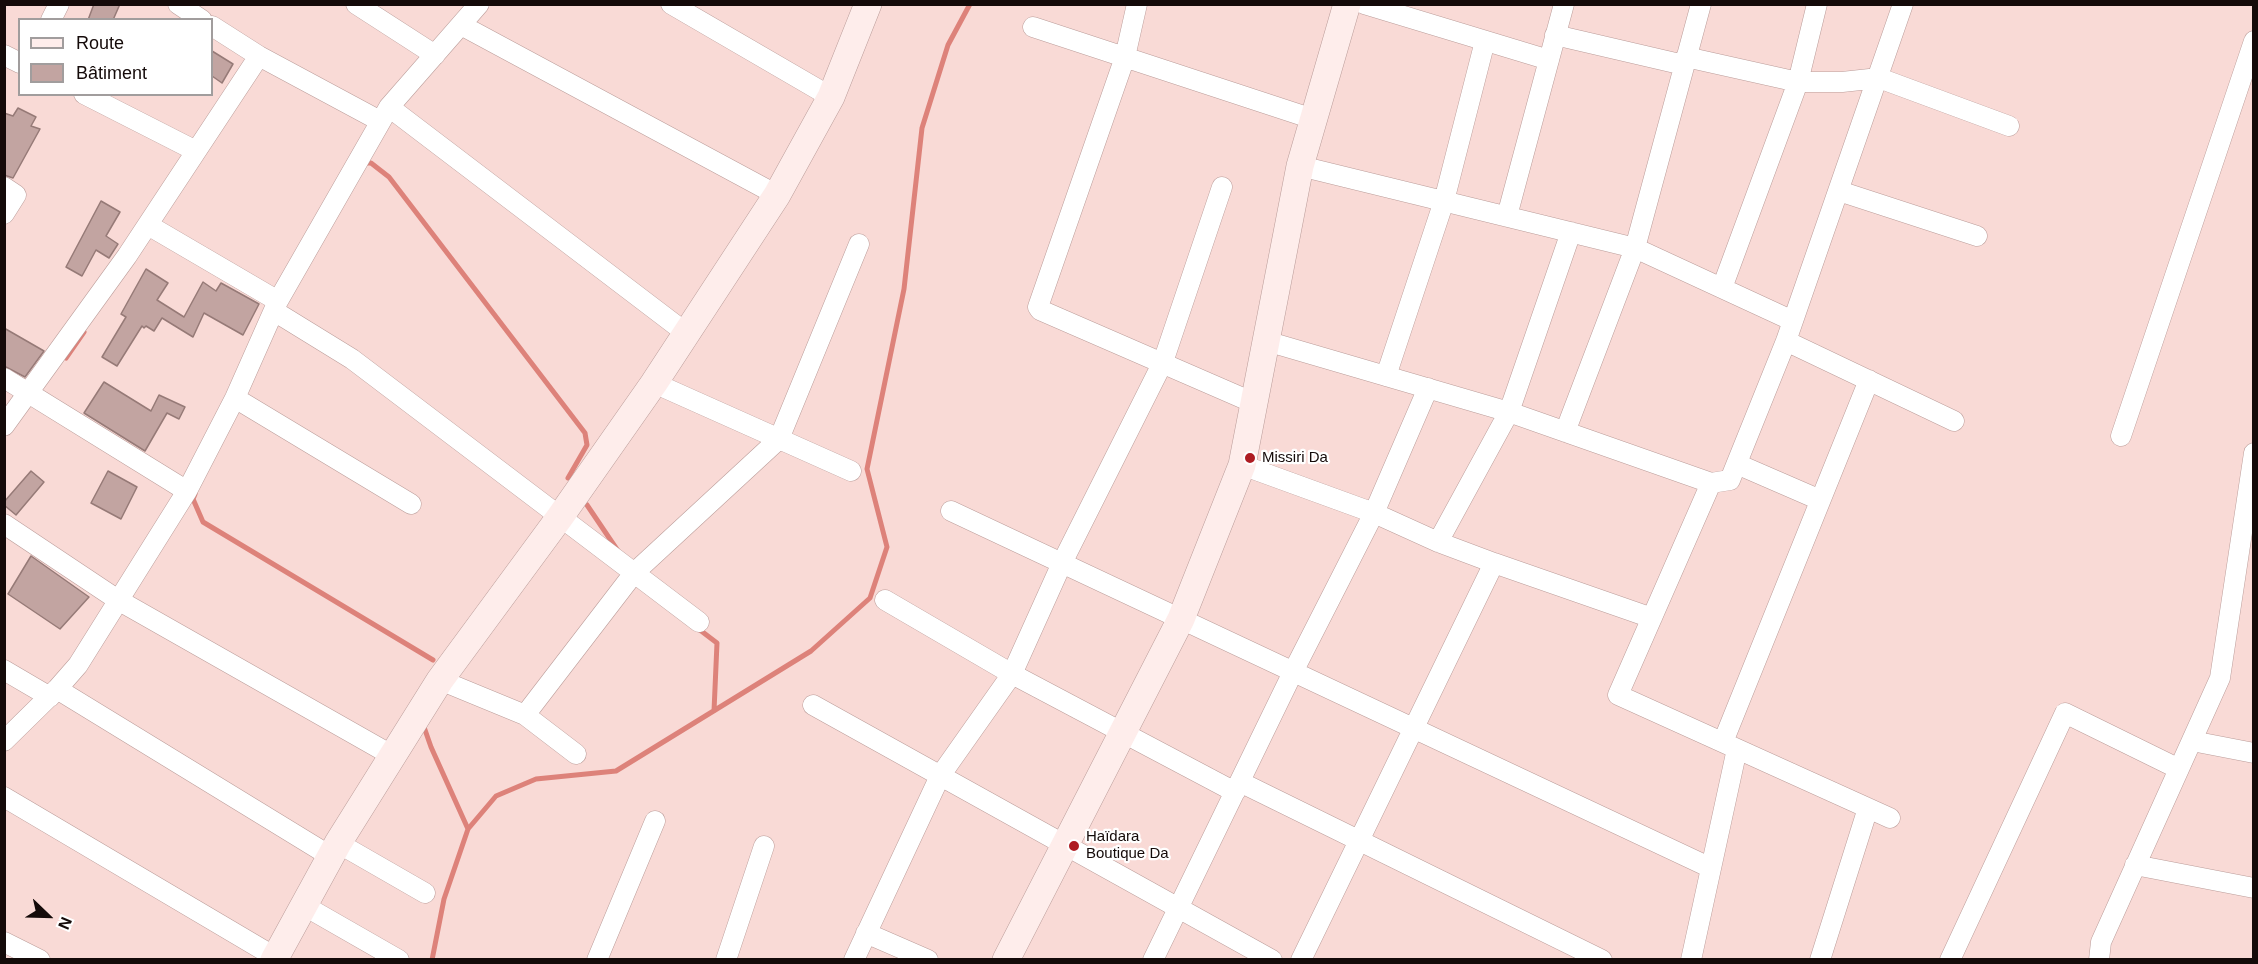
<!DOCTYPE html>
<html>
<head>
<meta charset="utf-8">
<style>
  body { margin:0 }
  #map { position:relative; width:2258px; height:964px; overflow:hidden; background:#f9dad6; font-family:Helvetica,sans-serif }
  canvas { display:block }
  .frame { position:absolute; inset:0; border:6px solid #140a09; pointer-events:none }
  .legend { position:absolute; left:18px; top:18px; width:195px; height:78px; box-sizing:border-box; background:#fff; border:2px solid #a19d9d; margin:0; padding:8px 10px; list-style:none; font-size:18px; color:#140a09 }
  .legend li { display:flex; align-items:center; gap:12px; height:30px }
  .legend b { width:30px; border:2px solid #a19d9d }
  .north { position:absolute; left:18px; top:886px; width:60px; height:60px; -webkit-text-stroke:4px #fff; paint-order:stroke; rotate:113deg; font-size:16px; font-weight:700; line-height:24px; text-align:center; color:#140a09 }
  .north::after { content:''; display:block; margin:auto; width:21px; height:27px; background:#140a09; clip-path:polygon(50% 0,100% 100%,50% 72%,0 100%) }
</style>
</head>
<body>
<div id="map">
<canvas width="2258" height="964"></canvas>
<div class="frame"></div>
<ul class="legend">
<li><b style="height:8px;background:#feedeb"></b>Route</li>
<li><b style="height:16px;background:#c2a4a1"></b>Bâtiment</li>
</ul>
<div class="north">N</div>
</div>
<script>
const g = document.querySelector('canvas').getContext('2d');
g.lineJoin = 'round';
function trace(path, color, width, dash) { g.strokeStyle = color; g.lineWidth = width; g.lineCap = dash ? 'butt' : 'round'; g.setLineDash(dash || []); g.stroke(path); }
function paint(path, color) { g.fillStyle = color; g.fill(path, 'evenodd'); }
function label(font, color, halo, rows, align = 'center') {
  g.font = font + ' Helvetica,sans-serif'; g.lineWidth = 4.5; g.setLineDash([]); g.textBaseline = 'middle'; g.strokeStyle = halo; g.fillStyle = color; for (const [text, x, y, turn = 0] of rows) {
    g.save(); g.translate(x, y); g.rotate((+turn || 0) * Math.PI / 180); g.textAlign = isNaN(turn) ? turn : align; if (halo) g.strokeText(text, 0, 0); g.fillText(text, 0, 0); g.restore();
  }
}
trace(new Path2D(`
  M363 163H371L389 177 585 433 587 445 568 478
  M66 358 84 332
  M195 494 193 499 203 522 433 660
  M587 505 618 551
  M696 627 717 643 714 711
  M424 727 431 747 468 829
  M432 960 444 899 468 829 496 796 536 779 616 771 811 651 870 598 887 547 867 469 904 289 922 128 948 45 970 4`), '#dd827a', 5);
const building = new Path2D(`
  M94 4H120L113 20H88Z
  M212 51 233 64 222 83 212 76Z
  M18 108 36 117 31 126 40 129 13 178 4 175V113L13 116Z
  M101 201 120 212 106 236 118 244 109 258 96 250 82 276 66 267Z
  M146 269 168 283 157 300 184 317 203 282 216 291 221 283 259 304 243 335 204 313 193 337 162 318 154 331 146 326 144 328 142 326 117 366 102 357 126 317 121 314Z
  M4 328 44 351 25 377 4 366Z
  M104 382 151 411 159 395 185 407 179 419 167 413 145 451 84 413Z
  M31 471 44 482 16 515 4 505V502Z
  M108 471 137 487 121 519 91 503Z
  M31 556 89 597 60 629 8 594Z`);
paint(building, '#c2a4a1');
trace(building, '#967a77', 1.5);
const street = new Path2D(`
  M178 4 202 20
  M356 4 435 55
  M671 4 831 97
  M1137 4 1125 57 1038 307 1040 310 1254 403
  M1364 4 1549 60
  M51 20 59 4
  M461 25 777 195
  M212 26 259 56 380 121
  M1033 27 1313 119
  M1555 35 1684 65
  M4 55 20 63
  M1686 57 1798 82H1842L1879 78 2009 126
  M84 94 196 151
  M389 107 686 333
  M1300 166 1635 248 1793 321
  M4 187 16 195 4 214
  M1839 191 1977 236
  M1507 216 1564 4
  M148 225 278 301
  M1722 288 1798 82 1817 4
  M274 311 352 359 699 622
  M1266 341 1509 412 1711 483 1730 480 1786 341 1903 4
  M1786 341 1954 421
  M1386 376 1444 201 1485 41
  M4 378 187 491
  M654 383 851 471
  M235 398 411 504
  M4 426 127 256 259 56
  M1565 432 1635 248 1701 4
  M2121 436 2254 41
  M1737 464 1820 500
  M1242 465 1374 513 1438 542 1494 563 1652 618
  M1711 483 1618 695 1890 818
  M951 511 1711 868
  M4 524 118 600 393 756
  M1438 542 1509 412 1571 232
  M885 600 1012 674 1235 792
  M4 670 50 697
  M440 680 525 715 576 754
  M57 689 330 856
  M813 705 1272 960
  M525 715 634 573 779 439 859 244
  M4 741 57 689 78 665 187 491 235 398 278 301 389 107 479 4
  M2192 741 2254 753
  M1723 742 1869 380
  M1240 782 1602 960
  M4 797 275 957
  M338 843 425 893
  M2135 865 2254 888
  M303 905 399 960
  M866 933 928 960
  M4 942 40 960
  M597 960 655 821
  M726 960 764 846
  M854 960 940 776 1012 674 1062 563 1163 362 1222 187
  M1153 960 1293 672 1374 513 1428 388
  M1301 960 1494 563
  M1691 960 1737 749
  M1820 960 1868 808
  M1950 960 2065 713 2179 769
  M2099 960 2101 942 2220 678 2254 453`);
const secondary = new Path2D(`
  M274 960 338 843 440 680 560 517 654 383 777 195 831 97 868 4
  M1006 960 1181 619 1242 465 1300 166 1347 4`);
trace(street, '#bb9d9a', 21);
trace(secondary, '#bb9d9a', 28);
trace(street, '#fff', 20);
trace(secondary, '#feedeb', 27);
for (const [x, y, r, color] of [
  [1250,458,6,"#ae1c22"],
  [1074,846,6,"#ae1c22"]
]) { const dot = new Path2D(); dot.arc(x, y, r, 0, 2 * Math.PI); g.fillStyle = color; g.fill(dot); trace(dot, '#fff', 2); }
label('15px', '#140a09', '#fff', [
  ["Missiri Da",1262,458],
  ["Haïdara",1086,837],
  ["Boutique Da",1086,854]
], 'left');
</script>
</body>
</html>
